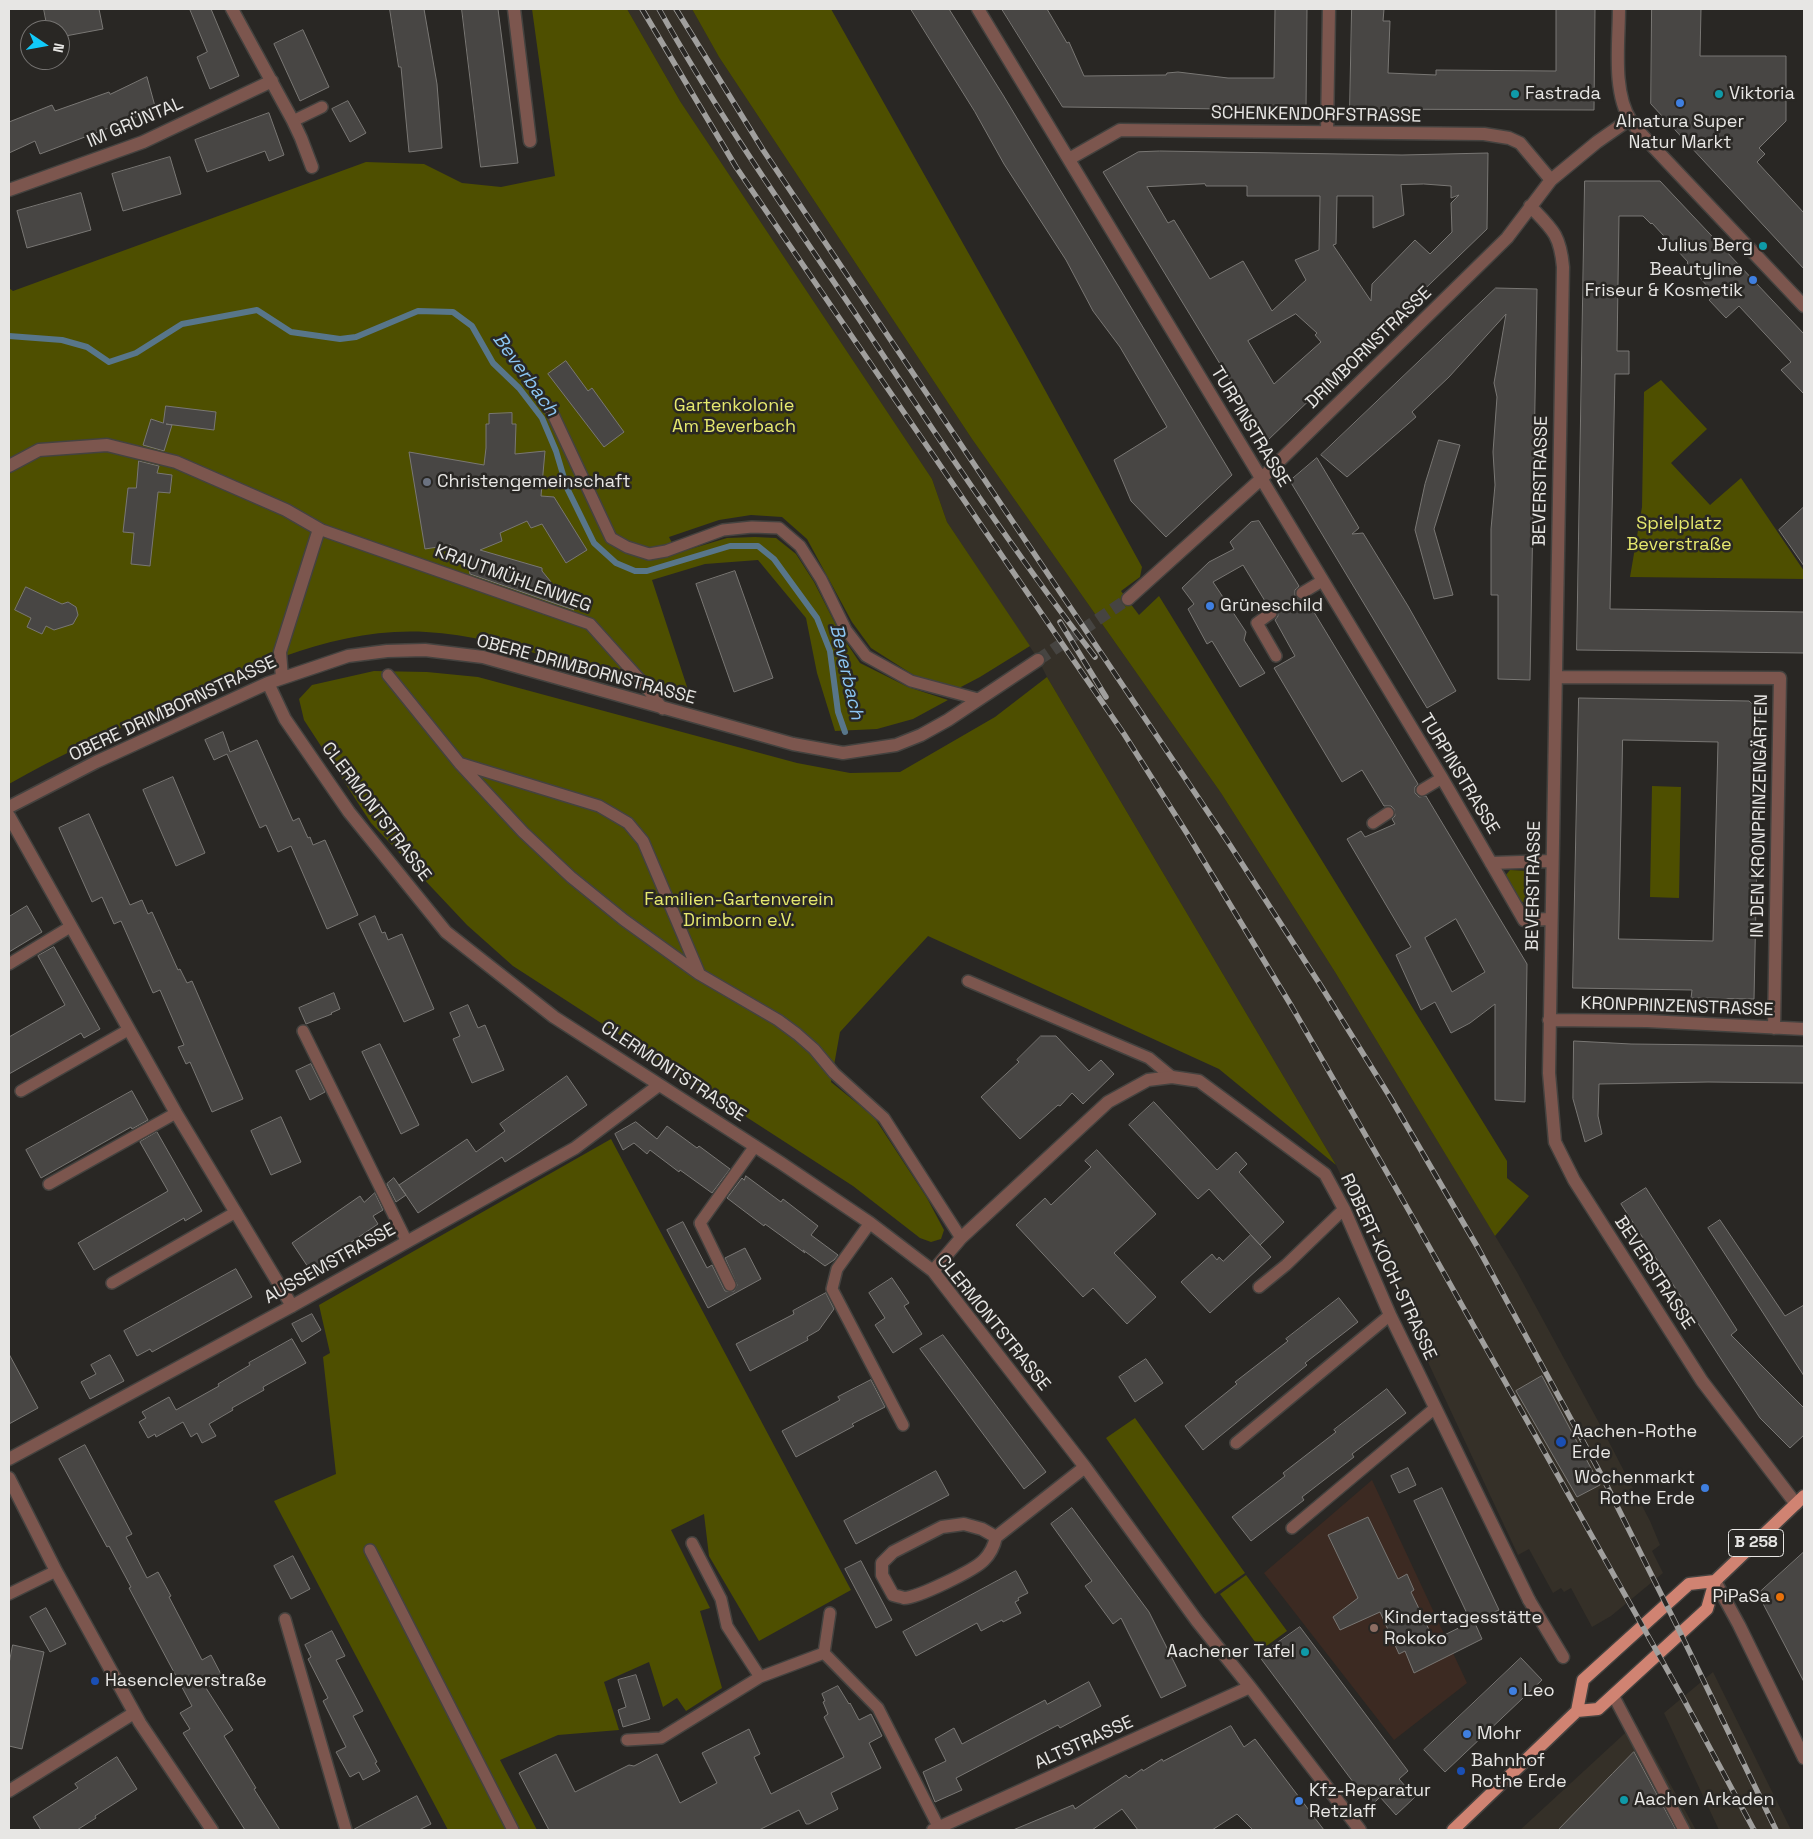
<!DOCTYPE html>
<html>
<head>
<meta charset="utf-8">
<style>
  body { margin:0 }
  #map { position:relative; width:1813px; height:1839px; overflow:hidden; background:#292724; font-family:"Space Grotesk",sans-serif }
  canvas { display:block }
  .frame { position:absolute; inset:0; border:10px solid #e7e6e4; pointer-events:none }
  .north { position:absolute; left:20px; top:20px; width:50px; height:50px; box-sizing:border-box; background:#292724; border:1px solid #757371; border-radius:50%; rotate:102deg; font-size:14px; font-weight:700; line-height:20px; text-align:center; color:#e7e6e4 }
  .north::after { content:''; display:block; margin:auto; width:18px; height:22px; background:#11cafa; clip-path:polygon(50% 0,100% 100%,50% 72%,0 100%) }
</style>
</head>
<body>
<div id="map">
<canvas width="1813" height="1839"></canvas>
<div class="frame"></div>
<div class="north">N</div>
</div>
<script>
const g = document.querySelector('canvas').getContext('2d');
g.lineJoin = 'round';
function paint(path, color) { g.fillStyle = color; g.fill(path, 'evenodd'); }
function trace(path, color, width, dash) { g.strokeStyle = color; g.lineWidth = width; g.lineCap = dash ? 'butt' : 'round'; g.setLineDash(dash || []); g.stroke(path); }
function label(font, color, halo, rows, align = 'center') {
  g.font = font + ' "Space Grotesk",sans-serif'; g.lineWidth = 5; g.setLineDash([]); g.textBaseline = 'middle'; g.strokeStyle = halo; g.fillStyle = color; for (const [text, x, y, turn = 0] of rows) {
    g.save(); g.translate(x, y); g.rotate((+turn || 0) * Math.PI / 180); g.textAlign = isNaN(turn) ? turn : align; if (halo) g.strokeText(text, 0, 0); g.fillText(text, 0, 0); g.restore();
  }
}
paint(new Path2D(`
  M627 9H692L719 57 972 439 1221 793 1335 972 1517 1272 1598 1421 1650 1521 1660 1545 1652 1551 1663 1573 1611 1616 1592 1627 1571 1588 1564 1592 1561 1588 1553 1593 1529 1549 1518 1555 1336 1165 1047 677 1038 659 947 522 932 479 680 101Z
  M1713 1672 1791 1830H1719L1664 1713Z
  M1636 1723 1696 1830H1520Z`), '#353028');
paint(new Path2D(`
  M1372 1480 1467 1683 1394 1740 1264 1573Z`), '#3c2a22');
paint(new Path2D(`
  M532 9H627L680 101 932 479 947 522 1030 646 980 677 959 688 915 676 871 648 852 622 807 539 782 517 751 515 719 520 669 537 677 553 727 538 755 537 776 538 796 554 814 582 840 633 860 663 908 687 948 700 913 719 877 729 835 731 817 673 806 618 758 560 705 564 652 580 690 696C644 683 598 670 552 658 510 646 469 634 426 632 332 627 248 670 165 708 112 732 59 755 9 784V288L13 291 366 162 424 164 462 183 501 187 555 176Z
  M692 9H831L1023 350 1142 567 1140 577 1121 591 1139 615 1159 596 1507 1161V1178L1529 1196 1495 1236 1335 972 1221 793 972 439 719 57Z
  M1661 380 1707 429 1671 463 1710 505 1741 478 1804 571V579L1630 577 1642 507 1644 392Z
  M374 671 427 672 478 677 797 763 850 773 900 772 995 717 1047 677 1336 1165 1219 1069 928 936 840 1032 831 1082 874 1117 927 1198 944 1230 941 1239 931 1242 920 1238 853 1186 513 966 467 925 371 823 304 720 299 699 312 685Z
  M1652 786 1681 787 1679 898 1650 897Z
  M1510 870 1529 871 1528 904 1520 901 1505 876Z
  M611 1139 851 1590 759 1641 709 1556 704 1514 671 1530 710 1608 700 1611 722 1688 686 1711 677 1698 663 1707 649 1662 604 1682 619 1730 558 1735 500 1760 537 1830H448L274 1501 336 1474 323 1357 330 1353 319 1305Z
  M1135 1418 1245 1573 1215 1594 1106 1438Z
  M1246 1575 1287 1631 1261 1650 1220 1594Z`), '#4e4f00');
trace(new Path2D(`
  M9 336 62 340 87 347 109 362 136 353 182 324 257 310 291 332 340 339 356 337 418 311 453 312 472 326 493 363 519 388 542 418 556 451 567 488 594 543 616 563 635 571H647L730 546H758L774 559 817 618 830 651 838 712 845 732`), '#58768a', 6);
const building = new Path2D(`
  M44 9H99L103 29 60 37V30H48Z
  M190 9H211L239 76 210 89 197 57 207 52Z
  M390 9H424L437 84 442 148 409 152 401 67H399Z
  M462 9H498L518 163 481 167Z
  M911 9H949L1003 95 1232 475 1166 537 1131 501 1114 460 1167 427 1120 347 1093 311 1066 260 1004 164 975 112Z
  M1002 9H1047L1067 43 1069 42 1084 76 1166 75 1167 73 1178 72 1228 78H1274L1275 9H1307L1306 110 1063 107Z
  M1352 9H1384L1383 21H1390L1388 73 1436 75V70L1556 71V9H1595L1594 110 1350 109Z
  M1652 9H1701L1700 56H1786V121L1759 148 1765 154 1757 162 1804 213V269L1651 104Z
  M303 30 329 87 300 101 274 44Z
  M147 77 156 110 40 154 35 141 9 153V122L52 105 55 111 109 92 110 94Z
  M348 101 366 133 350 142 332 109Z
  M269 113 284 155 269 161 265 151 207 172 195 140Z
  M1160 151 1402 155 1488 153 1487 229 1267 441 1103 172 1138 152ZM1205 184 1206 186H1247V196H1320L1319 250 1295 260 1306 280 1272 311 1243 261 1210 279 1174 220 1168 223 1147 187ZM1424 184 1451 186V198L1459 195 1451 203 1452 232 1430 254 1415 240 1372 284 1371 301 1333 245 1336 244 1337 196H1373V228L1404 215 1401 185ZM1296 314 1317 333 1315 335 1321 342 1274 384 1248 341Z
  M170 157 181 194 123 211 112 174Z
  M1585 181H1660L1804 334V394L1781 370 1791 362 1739 306 1726 318 1709 300 1715 295 1687 263 1688 262 1652 223 1651 224 1643 216H1619L1617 351H1629V374H1615L1610 609 1804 612V653L1577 650Z
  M81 193 91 230 27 248 17 211Z
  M1496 288 1537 289 1530 680 1498 679V595H1491V529L1495 485 1493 452 1497 397 1494 383 1506 314 1449 377 1412 412 1416 417 1347 477 1321 455Z
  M566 361 588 391 592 388 624 432 604 447 548 374Z
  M166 406 216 412 214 430 166 424 172 425 164 451 143 445 151 419 163 423Z
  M512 413V424H516L515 454 545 451 541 496 554 497 587 550 566 563 542 524 531 528 527 521 500 533 502 541 480 550 542 568V571L574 610 470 574 467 556 454 561 451 545 425 549 409 452 484 465 486 448V424H489V414Z
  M1439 440 1460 445 1434 529 1453 595 1434 599 1415 530 1425 484Z
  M1317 458 1359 528 1352 534 1363 533 1408 606 1456 691 1427 708 1290 481Z
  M139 461 159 466 157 473 172 475 170 493 158 492 150 566 131 564 134 533 123 532 128 488H136Z
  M1804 507V566L1779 530Z
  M1259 521 1299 586 1295 590V596L1302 600 1306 599 1418 784 1415 787V793L1419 797 1426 796 1527 964 1525 1102 1495 1100V1004L1470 1023 1451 1033 1435 1002 1421 1010 1396 955 1411 947 1347 839 1361 831 1365 837 1395 824 1392 819 1395 816 1394 809 1391 806H1384L1362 770 1342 782 1274 668 1295 656 1275 620 1278 616 1277 609 1274 606H1268L1243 565 1213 582 1246 632 1244 640 1265 673 1240 687 1212 641 1207 644 1188 609 1194 604 1182 588 1209 562 1234 549 1230 542 1251 522ZM1456 919 1485 972 1452 992 1425 938Z
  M735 571 773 678 734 692 696 584Z
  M26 587 62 604 68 602 76 607 78 615 73 624 54 630 46 626 42 634 27 627 31 618 15 610Z
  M1579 698 1749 701 1760 711 1754 999 1691 998 1692 990 1573 988ZM1623 740 1718 742 1713 941 1619 939Z
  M223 732 230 752 257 740 293 821 299 818 308 838 310 837 313 845 325 840 358 915 327 929 291 846 278 852 266 825 260 828 227 754 214 760 205 740Z
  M173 777 205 853 176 866 143 790Z
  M89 814 130 905 142 900 148 914 152 912 178 970 180 969 187 983 192 981 243 1099 212 1112 190 1062 186 1064 178 1047 184 1045 160 990 153 993 121 921 114 924 102 897 92 902 59 828Z
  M27 906 42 932 9 952V917Z
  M375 916 382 933 385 932 388 940 402 934 434 1009 404 1022 359 924Z
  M54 947 100 1029 84 1038 81 1033 9 1074V1037L65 1005 38 956Z
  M334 993 340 1009 331 1013 332 1014 306 1024 299 1008Z
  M468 1005 478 1028 485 1025 504 1070 472 1083 453 1039 460 1036 450 1013Z
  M1041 1036H1056L1089 1071 1101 1060 1114 1074 1083 1104 1072 1093 1060 1106 1058 1105 1020 1139 981 1097 1019 1062 1017 1060Z
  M1574 1041 1631 1044 1804 1046V1083L1708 1082 1599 1084 1598 1116 1602 1134 1585 1142 1573 1099Z
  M380 1044 419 1125 401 1134 362 1052Z
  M311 1064 325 1092 310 1100 296 1071Z
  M567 1076 587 1105 520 1152 505 1162 502 1157 418 1213 399 1185 467 1139 476 1152 505 1131 500 1124Z
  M132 1091 148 1120 132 1129 131 1127 41 1178 26 1150Z
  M1154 1102 1217 1170 1236 1152 1247 1164 1239 1172 1284 1222 1260 1245 1209 1189 1198 1199 1129 1125Z
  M281 1117 301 1162 271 1175 251 1131Z
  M636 1122 657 1139 667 1126 697 1148 699 1146 730 1169 712 1193 680 1170 679 1172 650 1150 647 1154 634 1143 623 1150 615 1134Z
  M157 1132 202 1211 185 1221 184 1218 94 1270 78 1243 168 1191 140 1142Z
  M1097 1150 1156 1214 1114 1253 1156 1297 1127 1324 1093 1288 1083 1297 1016 1225 1045 1198 1051 1205 1091 1167 1085 1161Z
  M746 1176 781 1202 783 1199 818 1226 811 1235 838 1255 834 1260 825 1266 803 1250 805 1253 765 1224 764 1226 727 1198 742 1178 744 1180Z
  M394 1178 406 1195 396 1202 387 1184Z
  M1646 1188 1737 1330 1731 1335 1804 1408V1435L1790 1448 1760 1418 1723 1362 1621 1204Z
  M375 1193 383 1210 373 1216 378 1224 310 1270 292 1243 360 1196 364 1202Z
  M1720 1220 1785 1316 1804 1305V1376L1708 1228Z
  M683 1222 707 1268 712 1265 725 1291H734L737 1285 725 1258 745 1248 761 1279 708 1308 667 1230Z
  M1251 1235 1271 1257 1210 1313 1181 1282 1212 1254 1217 1260 1219 1257 1223 1261Z
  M236 1269 252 1297 152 1352 150 1349 137 1356 124 1331Z
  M892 1278 909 1303 904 1306 922 1334 893 1353 875 1325 885 1318 869 1293Z
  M826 1293 834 1309 819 1330 807 1337 808 1340 750 1371 736 1344 794 1314 793 1311Z
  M1339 1298 1358 1322 1305 1363 1307 1365 1203 1450 1185 1426 1237 1384 1235 1382 1288 1341 1286 1339Z
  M312 1314 321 1330 302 1342 292 1324Z
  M943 1335 1046 1472 1024 1489 920 1349Z
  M292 1339 306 1363 263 1387 264 1390 232 1408 233 1410 209 1424 216 1436 202 1443 197 1433 191 1437 183 1422 156 1437 155 1434 148 1438 139 1422 146 1418 142 1412 169 1397 176 1410 219 1386 218 1384 250 1365 249 1363Z
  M9 1354 38 1408 9 1424Z
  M110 1355 124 1381 90 1399 81 1382 96 1374 91 1365Z
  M1146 1359 1163 1383 1135 1402 1119 1377Z
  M1542 1376 1600 1485 1577 1497 1516 1391Z
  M871 1380 885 1407 852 1424 854 1426 796 1457 782 1431 840 1400 838 1397Z
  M1387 1389 1406 1413 1352 1454 1354 1457 1302 1497 1304 1500 1251 1541 1232 1517 1285 1476 1283 1473 1336 1432 1334 1430Z
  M85 1445 132 1534 126 1537 147 1578 158 1572 171 1596 169 1597 202 1660 211 1655 223 1678 206 1688 233 1730 224 1736 256 1788 254 1789 280 1830H245L183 1733 190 1729 180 1713 192 1706 129 1588 131 1587 109 1546 107 1547 59 1459Z
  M1408 1468 1416 1485 1399 1493 1391 1476Z
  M936 1471 949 1495 856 1544 844 1521Z
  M1442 1488 1499 1610 1474 1621 1482 1639 1414 1673 1405 1651 1399 1654 1380 1612 1340 1630 1333 1617 1358 1598 1328 1535 1368 1517 1398 1579 1407 1574 1414 1590 1411 1592 1434 1640 1471 1622 1414 1501Z
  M1072 1508 1149 1612 1186 1686 1161 1698 1121 1618 1113 1624 1085 1586 1092 1581 1051 1524Z
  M1804 1552V1682L1758 1594Z
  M293 1556 310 1589 291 1599 274 1566Z
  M861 1561 892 1620 876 1628 845 1569Z
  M1016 1571 1028 1593 1018 1598 1019 1600 1015 1602 1021 1613 1003 1622 1002 1620 981 1631 977 1623 916 1656 903 1632Z
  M46 1608 66 1644 50 1652 30 1617Z
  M1300 1627 1408 1771 1399 1779 1415 1797 1396 1815 1380 1797 1371 1806 1259 1656Z
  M332 1631 345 1656 336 1660 363 1711 353 1716 377 1762 375 1763 380 1771 363 1780 359 1772 350 1777 336 1752 346 1747 323 1701 328 1698 308 1659 311 1657 305 1645Z
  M13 1645 44 1652 22 1749 9 1746V1664Z
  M1521 1658 1542 1680 1445 1772 1424 1750Z
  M636 1675 650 1719 623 1727 618 1710 626 1707 618 1680Z
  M1089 1682 1101 1706 1060 1728 1058 1725 956 1778 962 1790 935 1802 923 1772 946 1761 935 1739 954 1728 962 1744 1045 1700 1047 1704Z
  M838 1686 849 1704 850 1703 859 1720 871 1714 882 1736 869 1743 881 1768 831 1793 838 1809 809 1824H806L799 1810 759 1830H549L519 1773 556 1754 575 1792 629 1765 634 1766 657 1754 680 1803 717 1783 702 1753 749 1729 760 1754 754 1757 771 1794 844 1757 824 1717 828 1714 823 1702 825 1701 822 1694Z
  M1231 1726 1244 1747 1255 1739 1324 1830H1253L1237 1814 1212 1830H1138L1122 1809 1092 1830H1013L1073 1805 1075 1809 1126 1775 1129 1778 1142 1769 1143 1771 1162 1759 1163 1761Z
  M1634 1752 1676 1830H1558L1612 1774Z
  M117 1757 137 1789 95 1816 96 1818 77 1830H41L33 1817 78 1788 75 1784Z
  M417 1796 431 1824 419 1830H353Z`);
paint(building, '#484644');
trace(building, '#797774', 1);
trace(new Path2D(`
  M1038 660 1128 599`), '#464441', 12, [12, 6]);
const service = new Path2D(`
  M293 121 322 107
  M550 408 611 538 627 547 649 554 666 551 723 530 752 527 779 528 800 546 821 579 846 630 866 656 911 681 978 699
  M319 529 590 624 642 682 663 709
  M1302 593 1322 581
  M1271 613 1257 623 1276 656
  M388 675 460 764 523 832 571 877 624 920 699 974 778 1020 797 1034 814 1049 834 1073 884 1118 961 1238
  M462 764 599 806 628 823 643 841 699 973
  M1422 790 1442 778
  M1373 823 1388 813
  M9 964 70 927
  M968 981 1149 1058 1172 1077
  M303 1031 407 1242
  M21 1091 128 1030
  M49 1184 176 1113
  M870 1223 837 1269 832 1289 903 1425
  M112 1283 236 1212
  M730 1285 700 1223 755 1146
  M1259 1287 1286 1265 1344 1209
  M1236 1443 1390 1315
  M1292 1528 1435 1408
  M692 1543 721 1599 727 1626 760 1677
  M370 1550 513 1830
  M9 1594 56 1571
  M285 1619 346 1830
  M824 1653 830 1613
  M1613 1695 1684 1830
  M627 1740 661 1738 760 1677 824 1653 878 1708 939 1828`);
const pedestrian = new Path2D(`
  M1529 1600 1563 1657`);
const minor = new Path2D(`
  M232 9 293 121 301 138 312 167
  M514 9 530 141
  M978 9 1442 778 1524 920 1551 919
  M1619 9C1619 42 1612 92 1631 121 1634 126 1639 131 1643 136L1804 306
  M1327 132 1329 9
  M1069 159 1120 130 1484 134 1509 138 1520 143 1551 180
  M9 190 143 142 272 81
  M1530 206C1552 229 1560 234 1563 267L1549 1073 1555 1142 1574 1180 1702 1381 1796 1504
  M9 466 39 450 107 445 176 462 286 510 319 529 280 652 282 678
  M1128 599 1261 479 1507 238 1551 180 1597 142 1630 119
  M1556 677 1780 678 1774 1028
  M268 683 285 719 349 812 446 932 554 1017 781 1163 870 1223 933 1271 1085 1467 1197 1621 1250 1687 1360 1830
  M9 807 96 762 268 683 348 656 387 651 425 650 483 657 793 744 843 753 896 745 921 735 948 720 1038 660
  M9 816 176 1113 292 1306
  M1491 863 1551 861
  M1549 1020 1647 1021 1804 1029
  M933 1271 961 1238 1108 1102 1148 1080 1172 1077 1199 1081 1325 1174 1344 1209 1390 1315 1529 1600
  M9 1459 292 1306 575 1148 659 1085
  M9 1478 56 1571 140 1723 212 1830
  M996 1537 982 1529 964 1524 942 1527 893 1552 882 1563V1575L893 1595C897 1596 901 1597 904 1598 917 1598 975 1570 984 1560 991 1553 994 1546 996 1537L1085 1467
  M1715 1581 1739 1625 1804 1758
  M9 1791 134 1713
  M933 1830 1250 1687`);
const primary = new Path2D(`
  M1577 1711 1598 1709 1707 1609 1715 1581 1804 1496
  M1577 1711 1583 1680 1689 1584 1715 1581
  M1453 1830 1577 1711`);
trace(service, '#44423f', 14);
trace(pedestrian, '#44423f', 15);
trace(minor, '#44423f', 15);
trace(primary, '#44423f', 15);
trace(service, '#7c564e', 11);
trace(pedestrian, '#7c564e', 12);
trace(minor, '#7c564e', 12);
trace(primary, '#d08372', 12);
const rail = new Path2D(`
  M642 9 736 167 1124 734 1188 835 1292 1007 1409 1211 1683 1698 1754 1830
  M659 9C719 116 790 217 859 319 935 433 1011 548 1095 657
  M676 9 763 150 1230 845 1321 986 1390 1097 1478 1248 1603 1478 1677 1626 1776 1830
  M1060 622 1106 697`);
trace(rail, '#a09f9d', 5.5);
trace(rail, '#292724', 4, [11]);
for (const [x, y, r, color] of [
  [1515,94,5,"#0f9aa8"],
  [1719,94,5,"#0f9aa8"],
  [1680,103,5,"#3f7fe0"],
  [1763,246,5,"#0f9aa8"],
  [1753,280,5,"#3f7fe0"],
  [427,482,5,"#6b7280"],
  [1210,606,5,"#3f7fe0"],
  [1561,1442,6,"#1a4fb4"],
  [1705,1488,5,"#3f7fe0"],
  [1780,1597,5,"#e8710a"],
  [1374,1628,5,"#8d6e63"],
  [1305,1652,5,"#0f9aa8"],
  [95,1681,5,"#1a4fb4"],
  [1513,1691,5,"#3f7fe0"],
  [1467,1734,5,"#3f7fe0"],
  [1461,1771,5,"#1a4fb4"],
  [1624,1800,5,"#0f9aa8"],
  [1299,1801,5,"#3f7fe0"]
]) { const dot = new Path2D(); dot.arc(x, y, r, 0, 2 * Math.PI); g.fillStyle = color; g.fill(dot); trace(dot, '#292724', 2); }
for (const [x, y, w] of [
  [1756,1543,55]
]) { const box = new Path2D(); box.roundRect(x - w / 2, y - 13.5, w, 27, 4); g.fillStyle = '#292724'; g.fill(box); trace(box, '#e7e6e4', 1); }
label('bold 16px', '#e7e6e4', null, [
  ["B 258",1756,1543]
]);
label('18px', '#e7e6e4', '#292724', [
  ["Fastrada",1525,94],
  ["Viktoria",1729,94],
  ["Alnatura Super",1680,122,"center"],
  ["Natur Markt",1680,143,"center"],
  ["Julius Berg",1753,246,"right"],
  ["Beautyline",1743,270,"right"],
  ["Friseur & Kosmetik",1743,291,"right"],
  ["Christengemeinschaft",437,482],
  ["Grüneschild",1220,606],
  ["Aachen-Rothe",1572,1432],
  ["Erde",1572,1453],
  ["Wochenmarkt",1695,1478,"right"],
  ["Rothe Erde",1695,1499,"right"],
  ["PiPaSa",1770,1597,"right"],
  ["Kindertagesstätte",1384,1618],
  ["Rokoko",1384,1639],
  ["Aachener Tafel",1295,1652,"right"],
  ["Hasencleverstraße",105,1681],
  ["Leo",1523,1691],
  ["Mohr",1477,1734],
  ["Bahnhof",1471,1761],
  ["Rothe Erde",1471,1782],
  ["Kfz-Reparatur",1309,1791],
  ["Retzlaff",1309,1812],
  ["Aachen Arkaden",1634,1800]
], 'left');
label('18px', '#e7e6e4', '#292724', [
  ["SCHENKENDORFSTRASSE",1316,115,1],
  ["IM GRÜNTAL",135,123,-23],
  ["DRIMBORNSTRASSE",1369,348,-44],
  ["TURPINSTRASSE",1250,427,59],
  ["BEVERSTRASSE",1541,481,-89],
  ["KRAUTMÜHLENWEG",513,579,20],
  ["OBERE DRIMBORNSTRASSE",586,670,15],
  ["OBERE DRIMBORNSTRASSE",173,709,-25],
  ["TURPINSTRASSE",1459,774,59],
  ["CLERMONTSTRASSE",376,812,53],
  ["IN DEN KRONPRINZENGÄRTEN",1760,816,-89],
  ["BEVERSTRASSE",1534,886,-89],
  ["KRONPRINZENSTRASSE",1677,1007,2],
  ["CLERMONTSTRASSE",673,1072,33],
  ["AUSSEMSTRASSE",330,1264,-29],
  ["ROBERT-KOCH-STRASSE",1388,1267,65],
  ["BEVERSTRASSE",1654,1273,57],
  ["CLERMONTSTRASSE",993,1323,51],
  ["ALTSTRASSE",1084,1743,-24]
]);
label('18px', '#e6e96e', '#292724', [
  ["Gartenkolonie",734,406],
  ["Am Beverbach",734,427],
  ["Spielplatz",1679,524],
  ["Beverstraße",1679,545],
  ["Familien-Gartenverein",739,900],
  ["Drimborn e.V.",739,921]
]);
label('italic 19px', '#8cc6f3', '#292724', [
  ["Beverbach",525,375,54],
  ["Beverbach",846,672,77]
]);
</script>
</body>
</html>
